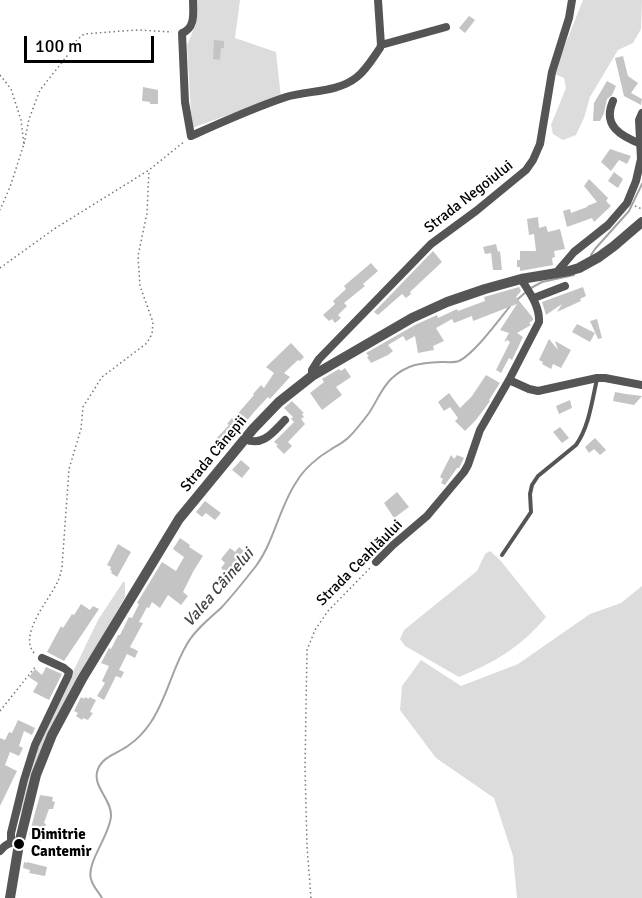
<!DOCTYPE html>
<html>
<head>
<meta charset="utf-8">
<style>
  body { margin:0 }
  #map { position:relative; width:642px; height:898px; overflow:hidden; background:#fff; font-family:Signika,sans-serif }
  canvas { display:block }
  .scale { position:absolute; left:24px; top:36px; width:130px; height:27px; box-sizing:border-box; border:3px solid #000; border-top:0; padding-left:8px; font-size:18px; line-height:21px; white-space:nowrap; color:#000; -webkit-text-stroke:4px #fff; paint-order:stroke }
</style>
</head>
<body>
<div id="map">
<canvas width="642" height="898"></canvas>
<div class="scale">100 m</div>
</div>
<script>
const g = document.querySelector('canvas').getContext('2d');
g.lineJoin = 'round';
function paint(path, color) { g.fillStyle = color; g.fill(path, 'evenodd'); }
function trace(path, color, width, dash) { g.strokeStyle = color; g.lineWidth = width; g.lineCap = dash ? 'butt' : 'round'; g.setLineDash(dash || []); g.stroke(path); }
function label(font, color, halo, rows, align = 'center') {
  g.font = font + ' Signika,sans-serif'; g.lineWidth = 4.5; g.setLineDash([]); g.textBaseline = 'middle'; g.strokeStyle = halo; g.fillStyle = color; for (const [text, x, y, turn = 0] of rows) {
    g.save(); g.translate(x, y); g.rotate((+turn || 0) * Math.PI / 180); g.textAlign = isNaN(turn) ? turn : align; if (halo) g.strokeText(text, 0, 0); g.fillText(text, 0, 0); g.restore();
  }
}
paint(new Path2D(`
  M196 0H240L235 38 276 52 281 98 231 114 192 128 187 45 196 24Z
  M583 0H642L641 29 633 43 618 50 590 97 584 118 576 135 563 140 553 134 551 125 566 88 564 78 555 74 561 55Z
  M490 551 500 560 546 617C522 646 494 663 459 677L405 646 400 639 404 630 477 571 485 554Z
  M123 582H125V597L70 692 22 811 17 820 41 738 98 620Z
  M642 586V898H517L513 856 494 798 436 758 400 710 402 686 421 660 461 686 518 664 590 614 621 603Z`), '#dcdcdc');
trace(new Path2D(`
  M591 255 595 249 629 211 642 184
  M531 288 542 282 574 275
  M518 299 527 291
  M102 898C98 891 93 887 91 879 86 863 110 835 111 816 112 799 91 786 98 769 103 756 119 753 129 745 138 739 145 731 151 722 167 698 172 669 187 644 195 630 209 619 221 608 233 595 245 580 256 566 275 540 279 507 297 481 304 469 318 457 330 450 336 446 343 443 349 437 356 430 363 421 369 413 377 401 381 389 391 379 407 364 420 363 441 362 446 362 454 363 459 361 474 354 499 320 511 305`), '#a3a3a3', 2);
paint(new Path2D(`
  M469 16 475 20 465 33 459 28Z
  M214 40 224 41V48H221L220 60 213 59Z
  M623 56 628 76 638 83 631 93 642 99 641 105 624 96 615 58Z
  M607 81 616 86 612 95 607 99 604 113 600 121H593L594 103Z
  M143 87 158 90V104H150V102L142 101Z
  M610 149 631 156 627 164 619 160 611 171 601 162Z
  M614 172 623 179 618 188 608 181Z
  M589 179 608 198 606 201 611 206 594 222 592 218 567 227 563 211 570 209 571 213 587 207V206L597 202 584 186Z
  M538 217 539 228 546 226 548 232 560 229 565 249 554 251 555 257 552 258 553 265 520 271V267H517V260H520V251H536L534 234 529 235 527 219Z
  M496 244 498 252 500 251 502 270H493L491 253 485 254 483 247Z
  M433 251 442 262 410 292 411 294 406 298 402 294 378 315 374 312Z
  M371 263 378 271 363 284 365 286 344 303 347 306 338 315 341 318 335 323 332 319 329 321 323 315 335 304 333 301 346 289 344 286Z
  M519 287 521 291 516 297 533 318V320L529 323 531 325 517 333 523 337 512 360 509 358 501 373 496 370 510 342 507 340 504 342 509 333 500 330 517 304 473 321 472 316 454 323 452 319 436 328 444 341 433 346 434 350 418 353 415 336 406 341 403 336 388 345 393 351 388 355 371 363 367 357 369 356 366 353 415 325 437 315 438 318 457 309 458 311 485 301 484 297Z
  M583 287 586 296 580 299 581 301 557 312 562 304 546 315 542 302Z
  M597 319 602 338 598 339 590 321Z
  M577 324 595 333 590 342 572 332Z
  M549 339 558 350 555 341 571 350 561 368 553 364 551 369 542 364 543 362 539 360Z
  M291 343 304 357 300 361 298 360 284 373 290 377 270 399 268 397 254 412 242 427 243 429 225 450 215 440 229 425 227 424 232 418 233 419 254 395 253 394 261 385 264 388 274 373 266 367Z
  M345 368 351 377 336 387 342 395 322 410 310 393 324 382 322 379 339 369 341 371Z
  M486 375 500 383 489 400 490 401 485 408 475 421 465 431 455 421 458 418 450 407 444 411 438 402 449 393 460 408 472 396Z
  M615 392 626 394 642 396 634 405 613 401Z
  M570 400 572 408 559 414 556 406Z
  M292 401 304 413 302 414 304 417 301 419 305 424 288 442 292 446 284 454 276 446 278 445 274 442 294 422 291 419 293 417 284 408Z
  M560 427 569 438 562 443 553 432Z
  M595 438 606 450 600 455 594 449 589 453 585 447Z
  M451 455 454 459 457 455 464 458 459 468H457L445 485 441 483 443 479 440 477Z
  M205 457 213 463 199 480 192 474Z
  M241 460 250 468 242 478 232 470Z
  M397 492 409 507 394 518 384 503Z
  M205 501 221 513 215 520 206 513 202 517 196 512Z
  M180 538 190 545 189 547 203 556 194 570 183 592 188 596 181 605 168 595 160 608 152 602 149 608 147 607 139 622 143 623 130 647 138 651 135 658 127 654 119 670 124 672 121 678 116 676 104 700 97 696 105 683 102 681 109 666 101 663 109 648 111 649 118 635H120L129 617 132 618 139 604 137 603 162 562 176 571 184 557 173 549Z
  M118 544 131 552 117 577 111 573 112 571 110 570 111 567 107 565Z
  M239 547 244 551 227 574 221 568 225 563 221 559 230 548 235 552Z
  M81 604 90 610 93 606 99 609 64 661 47 652 61 626 63 628 72 614 74 615Z
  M46 667 62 674 49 700 33 692 38 683 29 677 35 669 42 675Z
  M81 697 84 699 85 697 89 699V697L96 700 90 712 93 713 88 720 83 718 82 720 76 716 78 713 74 711Z
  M18 720 35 728 32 735 24 731 19 746 23 748 19 756 10 752 5 765 17 771 0 806V738L5 740 9 732 12 733Z
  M40 795 53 797 52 801 55 802 53 809H49L44 823 46 824 41 841 36 840V836L29 835Z
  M24 862 27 863V862L47 867 45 876 29 873 30 870 23 868Z`), '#c4c4c4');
trace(new Path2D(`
  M0 75 11 89 21 120 24 144 10 187 0 210
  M24 144 29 119 40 90 67 56 77 40 84 34 122 31 139 30 172 32
  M635 206 642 209
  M0 268 54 229 149 170 185 141
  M34 653C18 634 50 599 58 581 60 577 61 572 62 567L69 469 81 429 83 407 102 377 147 343 152 334 153 322 140 286 138 256 147 213 149 170
  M0 711 36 666
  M311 898 307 846 305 767 307 650 315 630 328 611 371 567`), '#777', 1.5, [1.5, 3]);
trace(new Path2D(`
  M502 555 531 512 530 494 532 485 538 476 576 445C589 427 592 401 597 379`), '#555', 4);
trace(new Path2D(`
  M193 0C193 12 196 28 182 33L185 102 191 136C222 122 253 108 286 97 309 90 337 93 357 77 366 70 373 58 380 48L381 45
  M378 0 381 45
  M381 45 446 27
  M613 101C602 126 621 136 641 144
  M556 273 574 252 608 225 627 203 636 181 641 159 639 120 642 113
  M534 298 565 286
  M312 376V370L319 359 431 244 476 211 526 170 533 160 540 144 552 72 569 18 572 0
  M509 380 529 389 538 391 597 378H605L642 385
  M245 439C263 447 273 432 285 420
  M376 562 393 545 427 516 464 472 468 465 480 430 509 380 539 322C540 306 529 292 521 279
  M11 842V833L24 780 35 745 68 676 69 672 64 668 42 658
  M0 851C4 846 9 842 15 843`), '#555', 8);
trace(new Path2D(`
  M10 898 19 844 36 775 52 735 82 679 179 519 253 429 279 402 312 376 412 318 447 302 485 289 521 279 569 271 579 268 599 257 614 246 642 222`), '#555', 10);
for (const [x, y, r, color] of [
  [19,844,6,"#000"]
]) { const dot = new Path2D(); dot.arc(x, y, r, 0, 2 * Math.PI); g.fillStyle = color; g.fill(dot); trace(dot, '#fff', 2); }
label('15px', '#000', '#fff', [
  ["Strada Negoiului",469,197,-38],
  ["Strada Cânepii",214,454,-50],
  ["Strada Ceahlăului",360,563,-45]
]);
label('bold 15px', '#000', '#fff', [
  ["Dimitrie",31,835],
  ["Cantemir",31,852]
], 'left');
label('italic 16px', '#444', '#fff', [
  ["Valea Câinelui",219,588,-49]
]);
</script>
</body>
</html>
